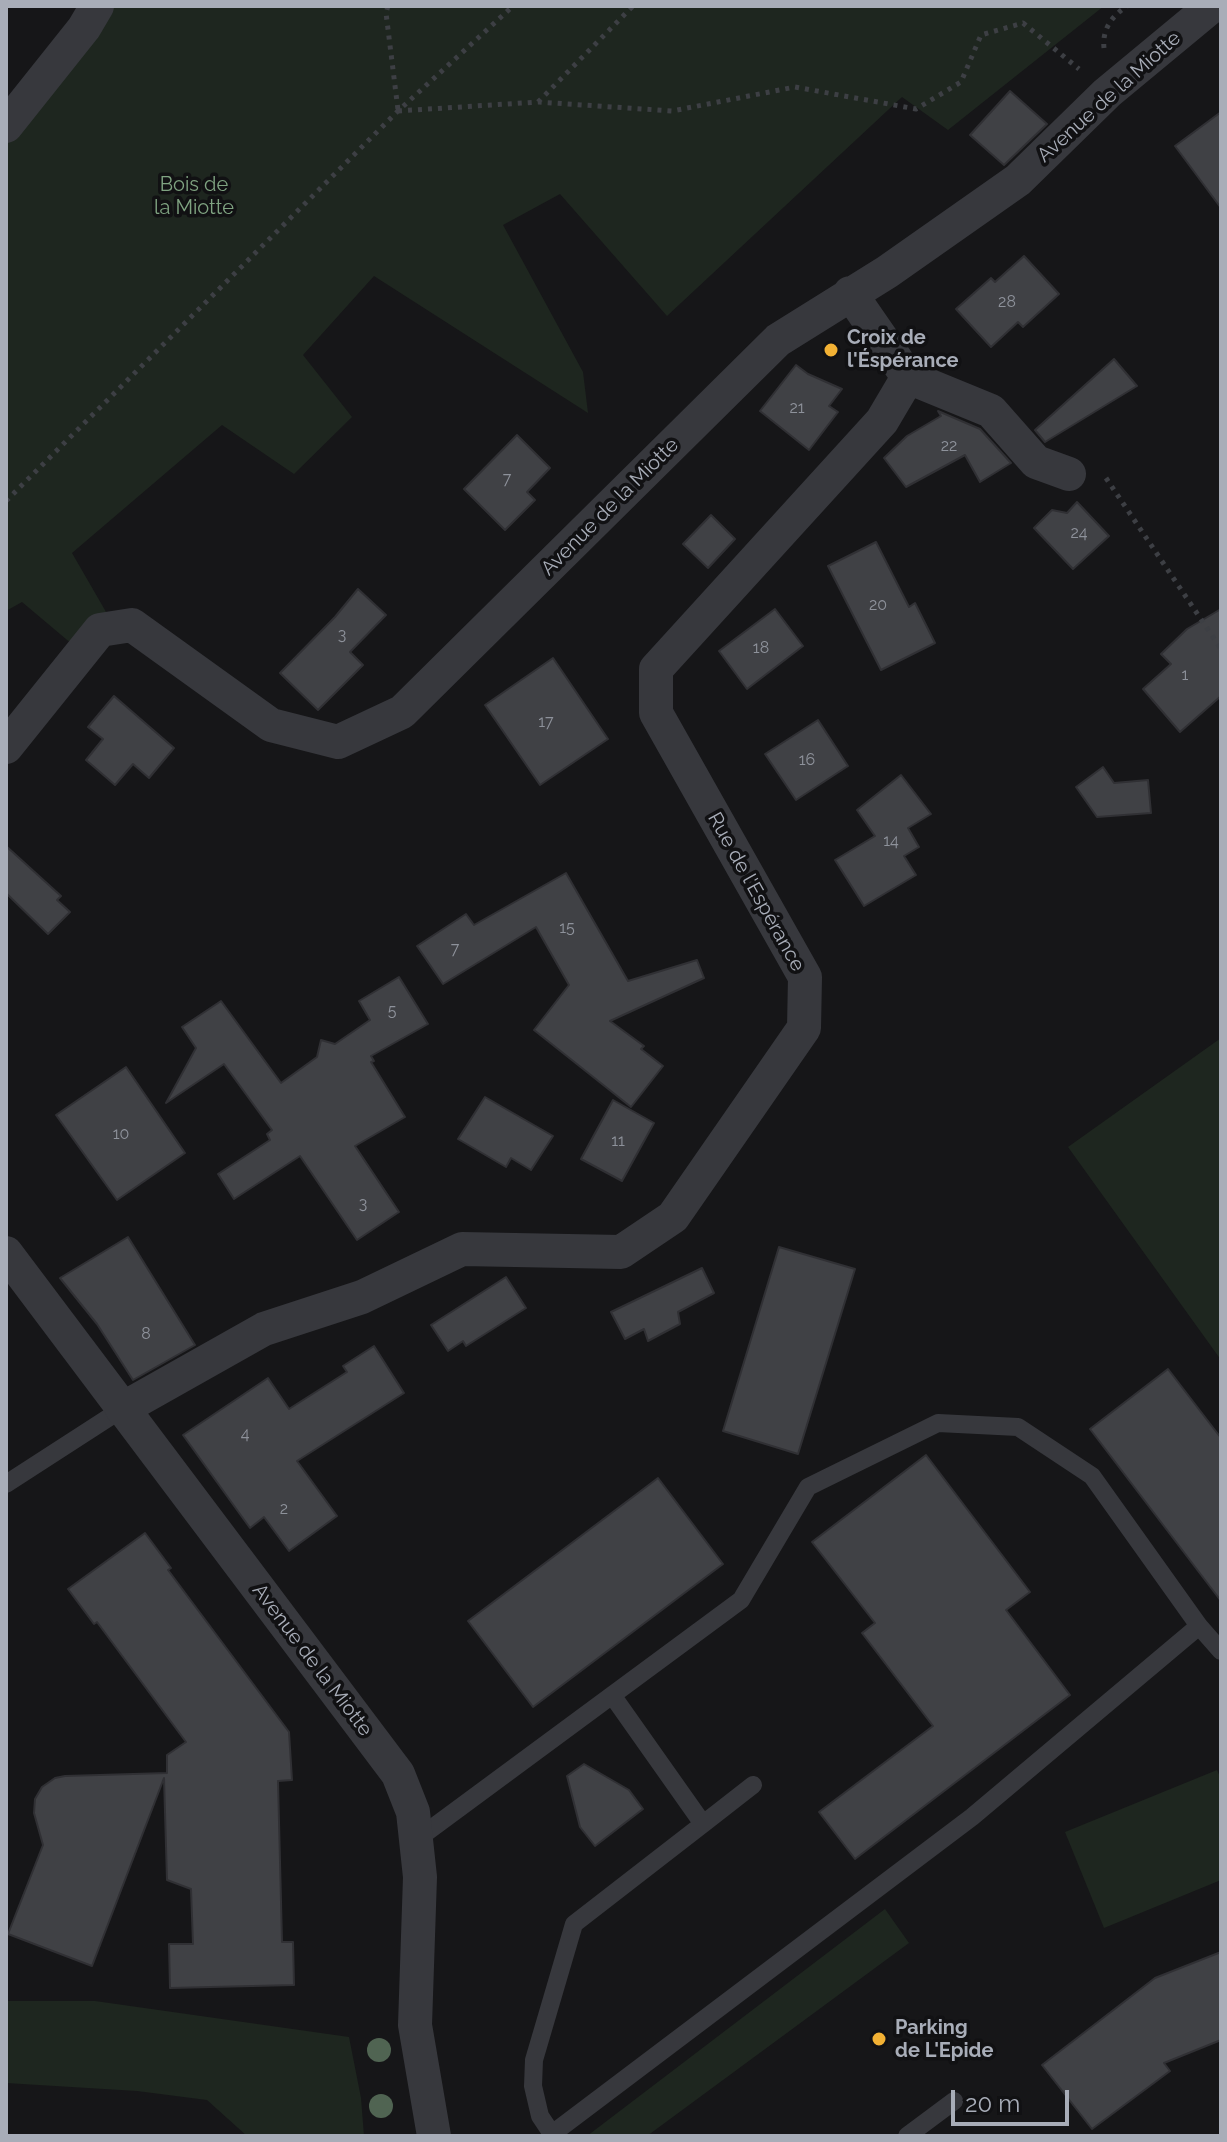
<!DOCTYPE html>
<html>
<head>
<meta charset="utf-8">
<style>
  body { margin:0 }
  #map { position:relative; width:1227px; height:2142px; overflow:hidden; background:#161618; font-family:Raleway,sans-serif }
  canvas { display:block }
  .frame { position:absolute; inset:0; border:8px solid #a8adb8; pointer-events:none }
  .scale { position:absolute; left:951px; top:2090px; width:118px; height:36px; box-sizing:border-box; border:4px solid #a8adb8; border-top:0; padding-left:10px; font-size:24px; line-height:28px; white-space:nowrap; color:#a8adb8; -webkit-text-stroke:6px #111113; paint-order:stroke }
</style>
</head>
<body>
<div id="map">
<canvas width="1227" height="2142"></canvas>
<div class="frame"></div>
<div class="scale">20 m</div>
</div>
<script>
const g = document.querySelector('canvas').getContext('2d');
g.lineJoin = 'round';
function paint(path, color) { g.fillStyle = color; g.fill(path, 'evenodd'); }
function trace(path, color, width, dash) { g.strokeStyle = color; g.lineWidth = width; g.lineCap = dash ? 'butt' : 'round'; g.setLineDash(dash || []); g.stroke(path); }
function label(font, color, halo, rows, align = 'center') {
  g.font = font + ' Raleway,sans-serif'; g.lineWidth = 7; g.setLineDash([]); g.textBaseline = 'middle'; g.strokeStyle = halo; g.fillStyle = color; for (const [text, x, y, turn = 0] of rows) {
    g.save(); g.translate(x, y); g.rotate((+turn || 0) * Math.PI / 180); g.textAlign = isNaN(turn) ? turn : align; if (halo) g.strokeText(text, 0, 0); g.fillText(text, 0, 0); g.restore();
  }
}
paint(new Path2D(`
  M94 6H1104L948 130 902 97 667 316 560 194 503 225 583 372 588 413 374 276 303 355 352 417 294 474 222 425 72 553 113 624 79 650 22 602 6 611V140Z
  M1221 1038V1360L1068 1147Z
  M1217 1770 1221 1779V1880L1104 1928 1065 1832Z
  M885 1909 909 1943 647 2136H587Z
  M6 2001H95L349 2037 361 2098 364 2136H247L207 2100 137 2091 6 2083Z`), '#1e261f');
const building = new Path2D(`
  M1010 91 1047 124 1004 165 970 135Z
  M1221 112V208L1175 146Z
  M1024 256 1059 294 1023 327 1018 322 991 347 956 309 991 278 995 282Z
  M1114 359 1137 386 1045 442 1035 430Z
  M796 365 808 374 842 389 829 406 838 412 809 450 760 411Z
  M938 411 980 429 1011 463 980 482 965 455 906 487 884 458 907 436 941 416Z
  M517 435 550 468 527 492 535 500 505 530 464 489Z
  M1077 502 1109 536 1073 569 1034 528 1052 510 1067 513Z
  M711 515 735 539 708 568 683 544Z
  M876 542 909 607 915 603 935 643 881 670 828 566Z
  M358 589 386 615 350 652 363 665 318 710 280 673 335 617Z
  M775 609 803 646 747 689 719 651Z
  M1221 609V696L1180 732 1143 689 1171 664 1161 654 1187 629Z
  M553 658 608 739 540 785 485 705Z
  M114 696 174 748 149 778 133 764 115 785 86 760 103 739 88 727Z
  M818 720 848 766 796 800 765 754Z
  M1103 767 1114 783 1148 780 1151 813 1097 817 1076 787Z
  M901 775 931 814 908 828 919 847 904 856 916 875 864 906 835 860 875 836 857 810Z
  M6 846 61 896 57 900 70 912 48 934 6 893Z
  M566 873 628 981 697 960 704 978 610 1021 644 1046 641 1049 663 1066 631 1107 534 1030 569 985 536 927 443 984 417 946 466 914 474 925Z
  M399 977 428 1024 371 1056 374 1061 371 1062 405 1117 355 1146 399 1212 357 1240 300 1156 234 1199 218 1174 270 1140 267 1134 272 1130 224 1064 166 1103 196 1048 182 1027 221 1001 281 1083 317 1057 321 1040 335 1044 370 1020 359 1001Z
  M126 1067 185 1153 117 1200 56 1115Z
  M485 1097 553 1136 531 1170 511 1158 506 1167 458 1139Z
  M613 1100 654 1123 622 1181 581 1159Z
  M128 1237 195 1345 133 1380 97 1324 60 1278Z
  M779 1247 855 1269 798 1454 723 1431Z
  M702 1268 714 1293 678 1312 680 1324 648 1341 644 1329 625 1339 611 1312Z
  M506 1277 526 1308 466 1346 463 1341 448 1351 431 1325Z
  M374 1346 404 1393 297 1461 337 1516 289 1551 264 1517 250 1528 183 1435 268 1378 289 1409 347 1372 343 1366Z
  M1168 1369 1221 1438V1601L1090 1429Z
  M926 1455 1030 1592 1006 1610 1070 1695 855 1859 819 1812 933 1726 862 1633 875 1623 812 1542Z
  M658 1478 723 1564 533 1707 468 1621Z
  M145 1533 171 1568 168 1570 289 1732 292 1780 278 1781 282 1942H293L294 1985 170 1988 169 1944H193L191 1889 167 1880 164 1778 92 1966 8 1934 43 1845 34 1813 35 1799 42 1787 55 1778 65 1776 167 1773V1755L186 1742 97 1622 94 1624 68 1589Z
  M584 1764 629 1790 643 1809 595 1846 580 1827 567 1776Z
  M1221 1952V2040L1164 2063 1170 2071 1092 2129 1042 2065 1155 1978Z`);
paint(building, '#404145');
trace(building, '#303034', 2);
trace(new Path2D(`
  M388 6 386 13 398 110
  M1104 48C1102 29 1112 16 1127 6
  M538 102 633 6
  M398 111 538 102 672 111 795 87 916 109 961 82 981 35 1023 23 1079 69
  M1106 478 1221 649
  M6 501 398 111 513 6`), '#3d3f44', 5, [4, 6]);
trace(new Path2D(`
  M6 1484 122 1409
  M612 1695 703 1824 753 1785
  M703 1824 574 1924 534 2060 533 2086 540 2116 552 2134 972 1817 1199 1626
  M416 1840 741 1600 808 1487 938 1423 1018 1427 1092 1476 1199 1626 1221 1651
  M907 2136 954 2101`), '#37383d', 18);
trace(new Path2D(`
  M6 126 84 28 97 6
  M908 377 991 411 1036 462 1069 474
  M6 747 100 630 132 625 271 725 338 742 402 712 778 340 887 272 1018 180 1107 93 1212 6
  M6 1253 398 1774 413 1812 420 1877 415 2025 434 2136
  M122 1409 264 1329 362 1297 462 1249 621 1252 673 1217 804 1028 805 977 656 713V669L882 421 908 377 850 293`), '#37383d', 34);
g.fillStyle = '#506452';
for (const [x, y] of [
  [379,2050],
  [381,2106]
]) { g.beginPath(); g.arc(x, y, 12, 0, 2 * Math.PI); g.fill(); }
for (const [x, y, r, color] of [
  [831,350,8,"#f2b134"],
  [879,2039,8,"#f2b134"]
]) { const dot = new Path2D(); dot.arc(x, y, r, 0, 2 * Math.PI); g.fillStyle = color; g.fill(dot); trace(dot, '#111113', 3); }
label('16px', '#8e929b', null, [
  ["28",1007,302],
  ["21",797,408],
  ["22",949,446],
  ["7",507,479],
  ["24",1079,533],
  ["20",878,605],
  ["3",342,635],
  ["18",761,648],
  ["1",1185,675],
  ["17",546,722],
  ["16",807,760],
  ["14",891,841],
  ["15",567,928],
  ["7",455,949],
  ["5",392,1011],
  ["10",121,1134],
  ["11",618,1141],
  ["3",363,1204],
  ["8",146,1334],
  ["4",245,1434],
  ["2",284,1509]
]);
label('20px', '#a8adb8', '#111113', [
  ["Avenue de la Miotte",1109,97,-42],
  ["Avenue de la Miotte",610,507,-45],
  ["Rue de l'Espérance",756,892,61],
  ["Avenue de la Miotte",312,1660,53]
]);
label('20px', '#7fa381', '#111113', [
  ["Bois de",194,185],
  ["la Miotte",194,208]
]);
label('bold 20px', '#a8adb8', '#111113', [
  ["Croix de",847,338],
  ["l'Éspérance",847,361],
  ["Parking",895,2028],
  ["de L'Epide",895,2051]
], 'left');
</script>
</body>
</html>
